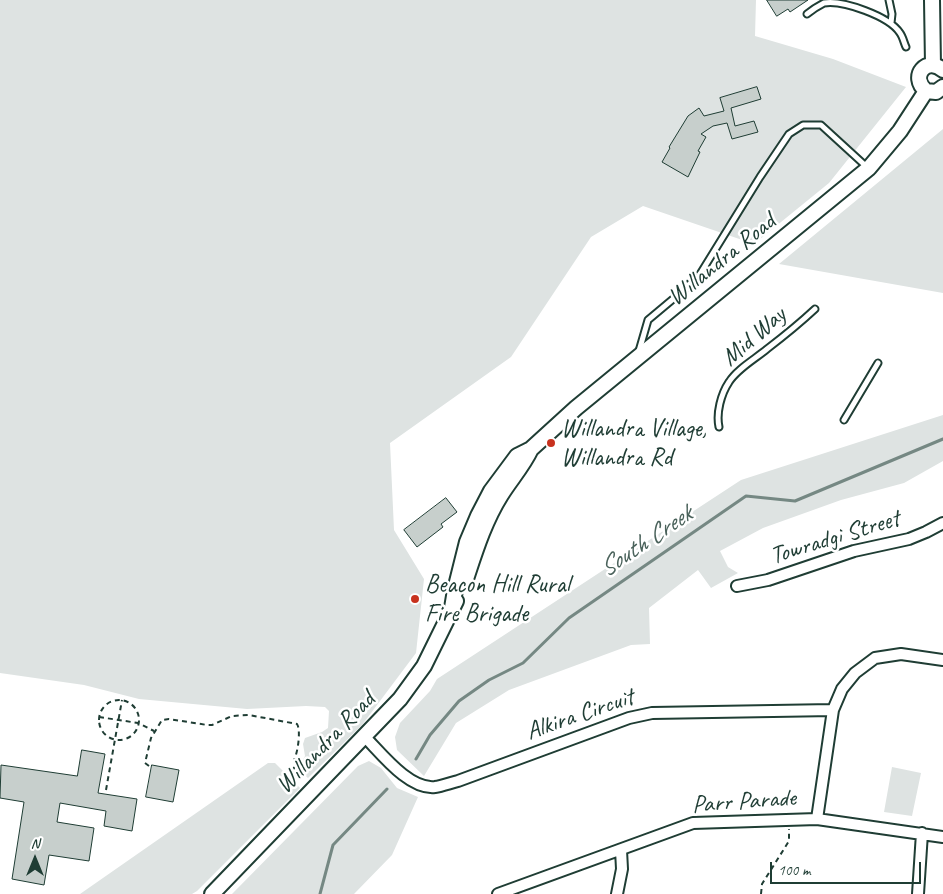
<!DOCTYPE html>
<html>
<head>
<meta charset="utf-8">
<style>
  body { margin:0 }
  #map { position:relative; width:943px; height:894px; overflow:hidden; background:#fff; font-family:Caveat,sans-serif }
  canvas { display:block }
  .north { position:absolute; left:10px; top:834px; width:50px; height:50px; -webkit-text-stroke:4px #fff; paint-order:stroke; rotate:0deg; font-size:14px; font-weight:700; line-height:20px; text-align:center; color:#1f3d34 }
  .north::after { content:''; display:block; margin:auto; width:18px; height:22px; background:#1f3d34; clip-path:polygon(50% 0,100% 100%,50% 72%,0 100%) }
  .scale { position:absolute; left:770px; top:862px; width:151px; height:22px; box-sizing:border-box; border:2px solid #1f3d34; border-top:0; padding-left:6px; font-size:15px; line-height:18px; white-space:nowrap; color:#1f3d34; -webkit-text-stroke:4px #fff; paint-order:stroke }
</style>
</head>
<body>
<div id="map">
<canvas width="943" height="894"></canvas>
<div class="north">N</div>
<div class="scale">100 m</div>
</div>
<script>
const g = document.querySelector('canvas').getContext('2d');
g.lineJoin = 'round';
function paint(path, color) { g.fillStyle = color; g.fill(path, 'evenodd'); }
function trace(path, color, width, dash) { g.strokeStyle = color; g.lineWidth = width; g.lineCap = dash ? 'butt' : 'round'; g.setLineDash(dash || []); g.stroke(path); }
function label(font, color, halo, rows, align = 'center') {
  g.font = font + ' Caveat,sans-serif'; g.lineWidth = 5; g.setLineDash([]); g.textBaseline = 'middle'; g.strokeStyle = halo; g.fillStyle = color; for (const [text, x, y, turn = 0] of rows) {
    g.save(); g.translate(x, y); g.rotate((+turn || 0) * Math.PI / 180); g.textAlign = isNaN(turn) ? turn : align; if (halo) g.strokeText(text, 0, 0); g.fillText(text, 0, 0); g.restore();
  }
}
paint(new Path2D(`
  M0 0H756L755 36 833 59 906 87 829 183 754 244 643 206 591 237 511 357 390 443 394 530 424 579 416 653 362 725 308 778 298 769 305 756 303 744 305 738 322 732 328 728 329 711 325 707 306 706 247 709 139 699 84 685 0 673Z
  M943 129V293L779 264Z
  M943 415V461L904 483 841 500 763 528 720 551 728 567 738 573 711 588 698 570 649 608 650 644 631 645 509 690 456 723 424 776 397 750 395 737 400 723 430 691 437 679 741 480Z
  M369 761 381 768 397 788 418 797 392 855 354 894H232L358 766Z
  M268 763H275L300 788 197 891 192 894H80Z
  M892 767 921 773 912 816 884 812Z`), '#dee3e2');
trace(new Path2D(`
  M416 759 430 735 459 701 489 680 523 663 569 618 746 496 795 501 943 439
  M320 894 333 845 387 789`), '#758883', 3);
const building = new Path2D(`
  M767 0H808L790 12 788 9 777 16Z
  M757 87 761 99 731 108 735 126 754 121 758 132 732 139 727 123 713 126 701 134 706 137 698 151 700 152 688 177 662 162 670 148 669 147 688 116 699 108 704 116 724 111 720 98Z
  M446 498 457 512 441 524 443 527 417 547 404 530Z
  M82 750 105 754 98 793 137 799 132 831 104 826 106 811 60 803 57 822 94 828 89 861 49 855 44 885 12 879 24 802 0 798 1 765 77 776Z
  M152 765 179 770 173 802 146 797Z`);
paint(building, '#c7cfcc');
trace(building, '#1f3d34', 1);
const lane = new Path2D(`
  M889 0 892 14 891 23
  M807 14C812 10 818 6 824 3 843 0 889 16 900 33 903 37 904 43 906 47
  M639 351 648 320 697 279 760 177 789 134 803 125H821L868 168
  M844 420 878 363
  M719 427C716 413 721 394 729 382 737 369 755 359 767 349 784 336 800 323 815 309`);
const street = new Path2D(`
  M737 586 768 580 854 551 909 539 926 532 943 523
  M364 736C381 753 409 790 435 787 442 786 450 783 458 781L629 718 652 713 833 710
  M817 819 833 710 842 689 855 673 875 658 901 654 943 660
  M498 894 693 823 817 819 943 837
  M617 894 622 869 621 850
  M918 894 922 833`);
const secondary = new Path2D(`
  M932 0 933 65
  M943 70C927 56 909 76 926 91L936 92 943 87
  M465 582C475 552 484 522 501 495 511 479 523 466 531 449
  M452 608 455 590 467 542 478 516 491 491 517 456 531 449 576 408 869 168 900 131 926 91
  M212 894 400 699 424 666 456 601`);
trace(lane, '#1f3d34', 9);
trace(street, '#1f3d34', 14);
trace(secondary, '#1f3d34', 18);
trace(new Path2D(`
  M99 720a20 20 0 1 1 40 0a20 20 0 1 1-40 0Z
  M99 717 138 723 154 731
  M149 766 145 763 151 738 162 720 169 719 207 725H212L232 716 249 715 297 724C301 730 298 752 294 760
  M106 790 122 700
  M761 894 762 884 789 841V829`), '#1f3d34', 2, [5, 4]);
trace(lane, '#fff', 5);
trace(street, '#fff', 10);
trace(secondary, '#fff', 14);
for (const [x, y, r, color] of [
  [551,443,5,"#c8321e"],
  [415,599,5,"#c8321e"]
]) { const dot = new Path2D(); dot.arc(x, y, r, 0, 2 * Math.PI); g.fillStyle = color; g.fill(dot); trace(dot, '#fff', 2); }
label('25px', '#1f3d34', '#fff', [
  ["Willandra Road",722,260,-39],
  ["Mid Way",754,337,-41],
  ["Towradgi Street",835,538,-17],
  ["Alkira Circuit",580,715,-19],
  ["Willandra Road",326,743,-46],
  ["Parr Parade",744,802,-4]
]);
label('25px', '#1f3d34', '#fff', [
  ["Willandra Village,",561,429],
  ["Willandra Rd",561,458],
  ["Beacon Hill Rural",425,585],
  ["Fire Brigade",425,614]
], 'left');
label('italic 26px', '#4a625b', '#fff', [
  ["South Creek",646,542,-34]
]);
</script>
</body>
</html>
